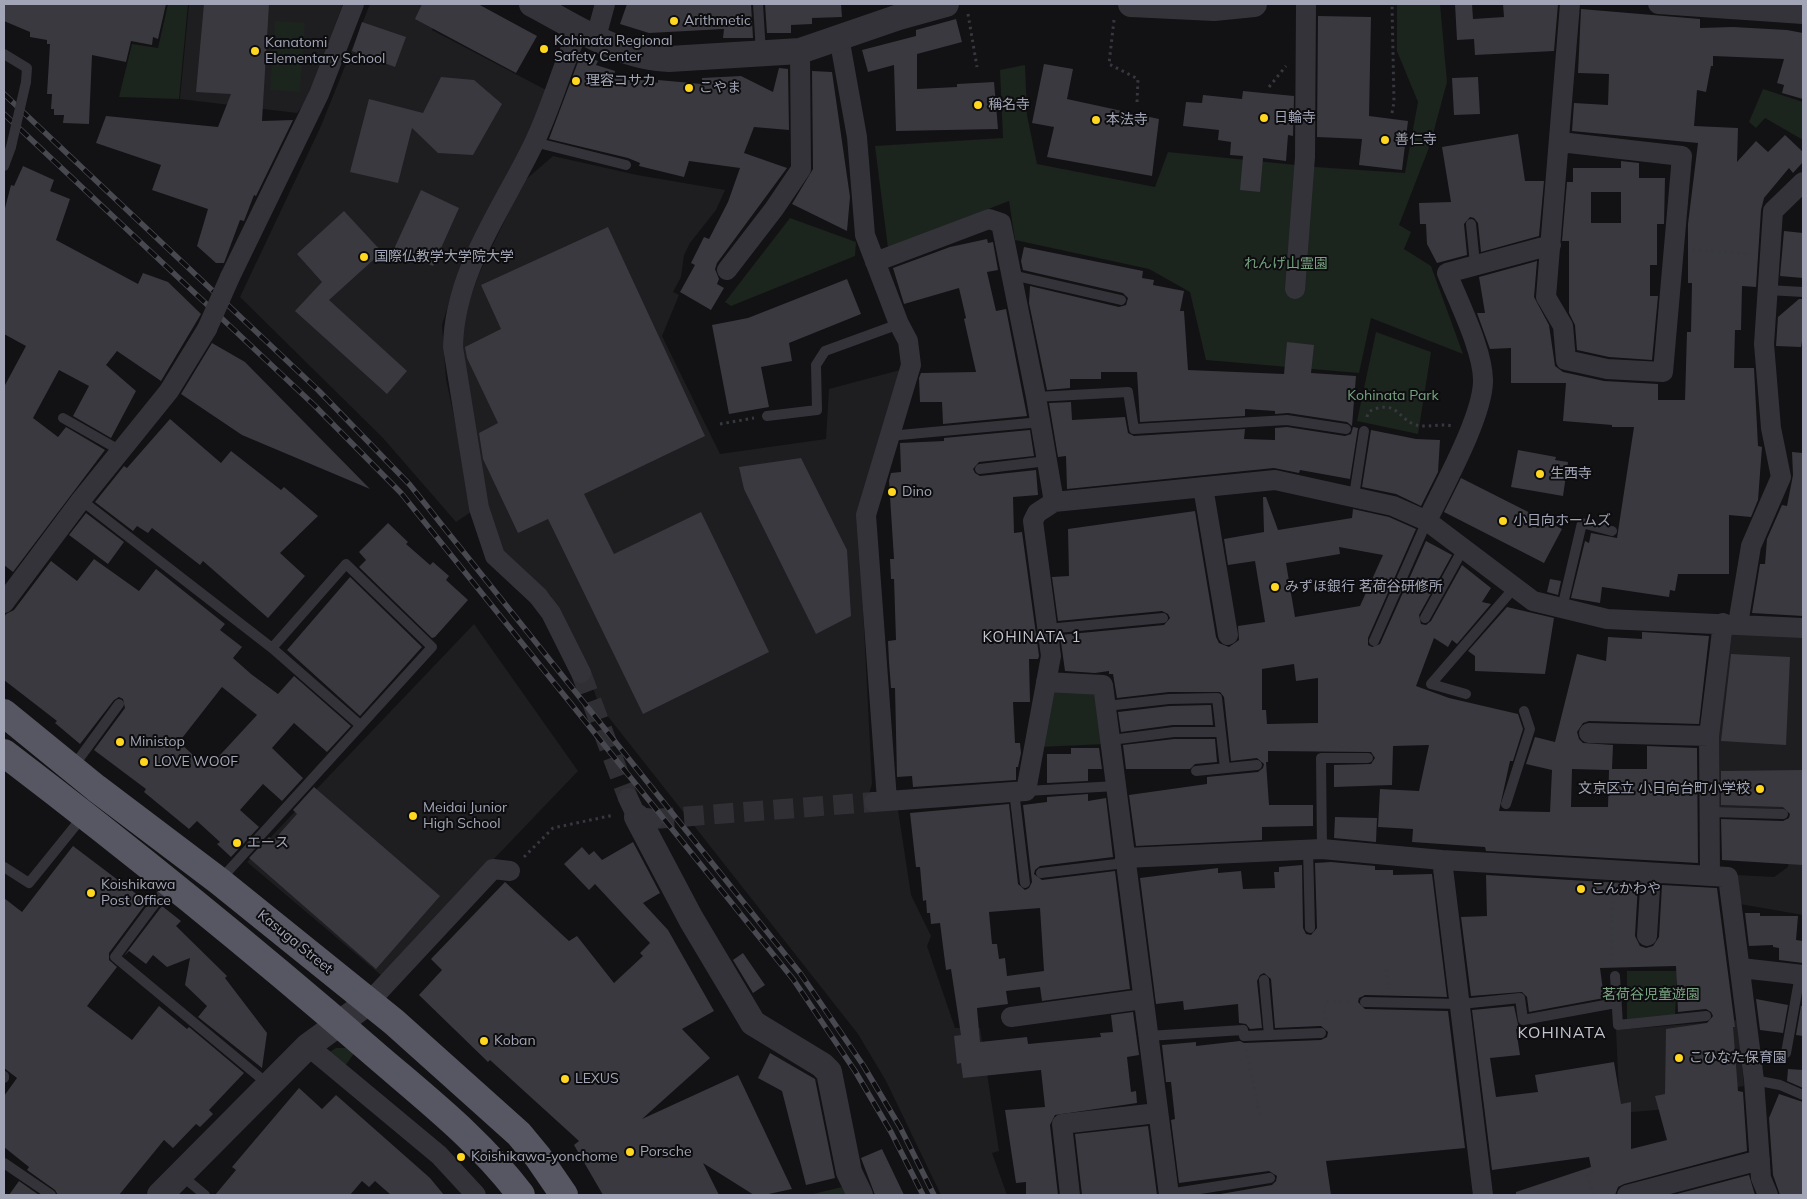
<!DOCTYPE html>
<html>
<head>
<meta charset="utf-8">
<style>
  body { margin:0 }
  #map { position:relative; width:1807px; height:1199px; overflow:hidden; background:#121214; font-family:Mulish,sans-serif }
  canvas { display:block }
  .frame { position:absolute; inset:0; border:5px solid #a2a5b6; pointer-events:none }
</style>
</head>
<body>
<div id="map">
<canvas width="1807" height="1199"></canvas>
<div class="frame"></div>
</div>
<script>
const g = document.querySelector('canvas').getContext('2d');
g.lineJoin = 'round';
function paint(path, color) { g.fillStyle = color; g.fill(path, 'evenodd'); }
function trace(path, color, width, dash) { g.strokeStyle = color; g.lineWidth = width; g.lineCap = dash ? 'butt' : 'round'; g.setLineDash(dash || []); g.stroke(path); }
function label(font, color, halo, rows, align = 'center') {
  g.font = font + ' Mulish,"Noto Sans JP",sans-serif'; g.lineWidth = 4; g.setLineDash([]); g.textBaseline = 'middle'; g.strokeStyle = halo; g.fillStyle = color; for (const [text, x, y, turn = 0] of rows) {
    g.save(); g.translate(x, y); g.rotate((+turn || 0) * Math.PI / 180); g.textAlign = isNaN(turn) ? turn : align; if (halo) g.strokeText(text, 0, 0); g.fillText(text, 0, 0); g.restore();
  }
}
paint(new Path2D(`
  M189 4H343L305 103 297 113 180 99Z
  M370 4H445L432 30 546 90 528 139 451 296 442 325 446 379 474 510 456 522 383 438 240 297 321 126Z
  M553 156 637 175 725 190 716 210 690 243 684 255 681 277 673 292 679 295 662 336 720 454 826 439 829 389 904 369 858 511 872 784 869 794 872 812 898 810 911 895 931 936 927 946 955 1028H980L999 1151 992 1153 1007 1195H941L886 1081 858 1034 599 705 587 671 551 596 498 546 484 507 460 325 479 274 523 182Z
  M474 624 578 771 382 976 247 862Z
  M1739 630 1803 634V915L1740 904 1736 875 1774 877 1788 867 1792 809 1718 808V737L1729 635Z
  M1738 1020 1744 1086 1686 1095 1680 1108 1620 1113 1616 1030Z`), '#1e1e21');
paint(new Path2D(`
  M168 4H188L179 99 119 97 132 44 158 48Z
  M1397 4H1440L1447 82 1430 145 1399 225 1411 232 1404 249 1431 266 1463 354 1371 318 1359 373 1206 360 1190 292 1149 269 1015 240 1009 201 888 248 875 146 1003 138 1000 70 1025 65 1027 115 1037 164 1155 187 1168 152 1315 167 1405 173 1418 102 1397 51Z
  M275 21 305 23 300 92 270 90Z
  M1763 89 1803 102V140L1765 118 1756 128 1749 122Z
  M790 218 856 242 855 256 731 306 725 302Z
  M1376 332 1431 352 1418 434 1357 421Z
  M1099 691 1106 744 1039 747 1047 692Z
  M1627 971H1677L1675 1016 1627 1021Z
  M336 1048H346L355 1052 345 1066 328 1053Z
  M842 1187 846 1195H809Z`), '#1c241e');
paint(new Path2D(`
  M4 4H166L158 39 153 37 152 45 131 41 126 62 92 55 89 124 63 123 64 115H54V109H51L52 94H47L50 44H47V40L30 37V32L4 21Z
  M204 4H269L262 121 293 120 256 196 254 195 244 221 240 220 224 263H216L197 246 208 209 152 190 161 165 96 143 106 116 218 127 231 94 196 92Z
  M422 4H478L537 36 516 73 415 19Z
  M627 4H751L753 38H723L724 29 649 33 620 24Z
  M765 4H841L842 17 812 18V24L791 25V33H767Z
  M1455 4H1472L1473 19 1504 17 1503 4H1558L1554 51 1475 55 1474 39 1457 40Z
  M1581 9 1700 19V28L1733 27 1787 30 1803 33V99L1782 93 1784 85 1777 83 1784 59 1713 56V66H1711L1706 92 1697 90 1694 126 1738 128 1737 162 1756 141 1768 152 1785 135 1803 152V162L1793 173 1789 168 1764 198 1761 210 1756 287 1742 286 1741 330H1735L1734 368H1754L1758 446 1762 447 1758 500 1751 517 1729 515V574H1678L1675 591 1670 590 1669 597 1602 587 1600 603 1571 598 1585 541 1589 543 1591 533 1617 538 1634 427H1612V425L1563 421 1566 383H1511V348L1490 349 1477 313H1485L1479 277 1537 261 1534 297 1549 325 1555 366 1563 372 1604 381 1658 384V400H1685L1687 332H1691L1692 283H1688V224L1698 143 1572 131 1574 103 1608 105 1609 74 1578 73Z
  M1318 16 1371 17 1369 116 1408 121 1402 170 1359 165 1362 139 1317 137Z
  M956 19 962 42 917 54V89L957 87V84L994 82 998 129 896 131 894 65 868 72 862 50 916 36V30Z
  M362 22 406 37 395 67 352 51Z
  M581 54 598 61 596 65 615 71 614 75 658 83V80L702 84V78L741 76 773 92 779 68 788 69 789 130 754 127 744 153 787 168 717 263 715 269 719 279 717 284 724 288 711 310 680 292 695 265 691 263 704 237 709 239 728 202 740 168 689 161 684 177 639 166 640 163 628 158 549 139Z
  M1044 64 1073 69 1067 99 1159 119 1152 176 1047 157 1054 127 1032 123Z
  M812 71 832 72 850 197 847 231 792 204 813 169Z
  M441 77 474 80 502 104 473 155 438 153 412 128 398 183 350 172 369 99 423 113Z
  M1478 77 1480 114 1454 115 1452 78Z
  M1243 91 1294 96 1293 136 1288 135 1286 161 1263 158 1260 192 1240 190 1243 156 1230 155 1231 142 1218 140 1219 130 1183 126 1186 102 1202 103 1203 95 1242 99Z
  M1518 134 1525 181H1544L1539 236 1481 252 1478 223 1474 218 1470 217 1464 224 1467 255 1437 263 1427 244 1426 224H1420L1419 203 1451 202 1442 147Z
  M1621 161 1639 163V178H1665L1664 224H1657V265H1650V296H1658L1652 360 1609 357 1577 350 1575 325 1569 313V241H1562L1567 182H1573V168H1621ZM1591 192H1621V223H1591Z
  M23 166 54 180 50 191 70 199 56 240 138 284 143 273 168 282 201 314 161 381 117 351 106 365 136 391 111 438 73 416 89 386 59 370 33 418 58 437 66 427 105 450 13 572 4 565V387L26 346 4 334V212L11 185 14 186Z
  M421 190 459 208 433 266 394 249Z
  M344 211 382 252 329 300 407 371 387 394 295 311 322 282 297 254Z
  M608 227 705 436 584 494 614 554 701 512 769 652 643 714 548 519 518 533 483 459 479 433 498 423 467 358 465 347 501 329 481 285Z
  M1784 231 1803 233V278L1780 276Z
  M987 239 988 243 993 242 998 270 987 272 996 311 1006 309 1027 416 943 424 942 402H920L919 378 921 373 976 372 964 319 966 318 959 288 904 304 893 268 950 247Z
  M1024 247 1143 271 1142 278 1154 280 1153 285 1184 291 1180 311H1184L1188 370 1284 374 1287 342 1314 345 1311 373 1356 376 1352 426 1347 422 1288 413 1275 414V411L1245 409V416L1140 422 1137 372H1101V379H1070V388L1047 390 1029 303 1030 286 1119 307 1126 305 1128 298 1123 293 1023 270 1021 261Z
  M847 279 861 314 789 343 792 361 761 367 769 407 729 414 712 325 748 318Z
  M1799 299H1803V336L1801 347 1776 346 1778 317Z
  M212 343 245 362 370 489 242 435 181 394Z
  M1071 402 1072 420 1125 417 1128 433 1134 436 1245 429 1244 439 1275 440V428L1287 427 1345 436 1351 434 1353 427 1358 428 1350 479 1300 470 1299 473 1274 468 1067 489 1066 456 1058 457 1049 403Z
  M170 419 221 463 231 451 281 490 284 487 318 516 280 553 305 576 268 618 203 561 200 565 152 528 148 533 137 526 133 531 95 502 124 466 127 468Z
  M1030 430 1034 456 979 462 973 469 975 473 980 476 1036 470 1038 495 1013 497 1014 533 1022 532 1039 656 1038 659H1029L1030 702H1013L1015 743H1020L1021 753 1018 767H1016V780L913 787 912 776 897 777 895 688H891L889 662 888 641 896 640 894 579H891L890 559H894L889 481 891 473 901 472 900 443 944 441V438Z
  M1371 430 1416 439 1440 440 1438 472 1421 506 1396 494 1362 487Z
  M1518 450 1556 457 1555 460 1568 462 1563 496 1511 487Z
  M1792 452 1803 453V616L1752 613 1760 564H1765L1767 539 1782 505 1787 506 1793 475Z
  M801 458 847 550 851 616 816 634 744 489 739 467Z
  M1461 478 1562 529 1544 563 1444 512Z
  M1263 497H1266L1278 530 1352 518 1353 509 1389 517 1416 529 1368 638V645L1372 647 1380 644 1426 541 1452 555 1419 615 1421 624 1426 625 1431 621 1462 565 1491 588 1482 602 1491 604 1457 644 1452 640 1448 647 1434 638 1416 686 1449 698 1518 714 1523 729 1513 761H1510L1499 811 1550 812 1552 770 1526 764 1535 737 1555 742 1577 654 1606 661 1608 637 1642 639V632L1709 636 1699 724 1589 721 1583 723 1577 732 1579 739 1583 743 1613 745 1612 769H1647V746L1697 748 1698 863 1486 851 1485 847 1412 842 1413 829 1378 827 1380 789 1419 791 1429 745 1393 746 1392 785 1334 787V765L1371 764 1375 758 1371 752 1268 751V762H1266L1269 805H1313V826L1262 827V840L1136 846 1129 795 1207 784V777L1258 772 1263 768 1264 764 1257 758 1231 761 1224 697 1220 692H1169L1117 698 1113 674H1109V671L1095 673 1065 671 1060 635 1164 625 1170 618 1168 614 1162 611 1058 621 1052 577 1069 576 1068 529 1195 511 1216 637 1219 643 1229 647 1239 640 1238 626 1265 622 1255 561 1228 565 1224 539 1264 532ZM1339 547 1383 555 1360 606 1295 617 1286 563 1340 554ZM1294 664 1296 681 1318 678V723L1267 724 1266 710H1262V669ZM1572 769 1609 770 1608 807H1571Z
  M86 513 124 542 108 564 69 535Z
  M388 523 408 542 406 544 430 565 433 562 449 576 446 580 468 600 435 637 432 638 359 567 366 560 359 552Z
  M94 559 139 591 156 569 225 624 220 630 242 647 233 658 251 674 278 694 294 676 351 726 327 752 294 723 272 748 303 778 282 801 263 784 240 810 259 827 231 857 217 844 220 842 197 821 189 829 144 792 146 789 94 750 125 708 123 699 119 697 114 700 80 744 55 723 57 721 4 680V617L6 614 14 610 51 561 77 581ZM222 687 257 715 209 767H206L179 742Z
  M350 577 422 647 360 716 287 650Z
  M1550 579 1561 581 1558 595 1547 592Z
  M1507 607 1554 618 1545 674 1475 671V656L1468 651Z
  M1731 654 1790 657 1786 745 1721 741Z
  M1211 705 1213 725H1173L1121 732 1118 712 1169 706Z
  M1174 739H1215L1217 762 1195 764 1190 769H1126L1123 745Z
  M1071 748H1099L1102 769H1088V781L1047 783V754H1071Z
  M1803 770V865L1722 860 1721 819 1783 821 1789 818 1790 814 1783 807 1721 805V771Z
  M314 787 440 896 376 969 249 858 269 837 273 841 297 814 293 810Z
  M1088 794V801L1106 798 1113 857 1040 866 1035 870 1034 874 1042 880 1115 871 1130 989 1042 1001 1040 987 1006 991 1008 1004 977 1008 980 1042 1027 1037 1028 1044 1101 1037 1100 1033 1113 1032 1111 1015 1133 1012 1139 1055 1127 1057 1131 1092 1136 1091 1137 1103 1055 1115 1050 1125 1058 1195H1026V1182L1016 1183 1005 1110 1045 1107 1041 1070 963 1078 961 1063 957 1064 954 1036 961 1035 951 969 946 970 940 923 931 924 930 913H927L926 900 923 901 920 867H916L910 813 1009 804 1018 884 1025 890 1029 888 1032 882 1023 805 1047 802V797ZM1040 908 1044 971 1007 976 1005 958 999 959 997 944H992L989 912Z
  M1335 817 1377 818 1376 842 1334 838Z
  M633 842 660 893 643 903 668 930 714 1011 682 1029 710 1058 642 1119 738 1075 792 1189 764 1195H754L703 1163 719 1195H603L574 1145 579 1141 490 1060 488 1062 419 995 442 970 431 959 505 882 569 941 577 936 614 983 643 956 640 953 650 943 595 884 589 890 564 864 582 847 589 855 594 851 602 860Z
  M73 846 147 902 109 953V960L117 967 87 1006 132 1040 159 1006 187 1029 189 1027 244 1073 209 1110 213 1114 200 1127 196 1124 173 1148 164 1140 119 1195H58L55 1190 27 1170 29 1167 4 1147V1096L17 1078 4 1068V898L22 912Z
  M1331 862 1375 866V870H1393V875L1432 874 1447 997 1365 995 1359 998 1358 1002 1365 1009 1448 1011 1465 1148 1326 1161 1331 1195H1215L1272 1185 1276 1181 1277 1176 1269 1171 1179 1183 1171 1120 1175 1119 1171 1082H1166L1162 1045 1196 1042V1046L1240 1041 1244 1043 1321 1040 1327 1037 1328 1032 1321 1026 1275 1028 1271 979 1264 973 1260 975 1257 981 1262 1028 1250 1029 1246 1024 1239 1023 1238 1004 1184 1010 1183 1001 1156 1004 1140 878 1218 868V873L1241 871 1243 889 1275 888 1274 872H1279V867L1302 865 1303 928 1306 934 1311 935 1317 928 1315 863Z
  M1486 875 1638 884 1635 936 1640 946 1646 948 1653 946 1659 937 1662 885 1717 888 1735 1027H1733L1738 1091 1743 1092 1747 1151 1624 1184 1618 1187 1615 1195H1516V1192L1591 1167 1589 1157 1492 1170 1472 1010 1514 1006 1519 1029H1516L1520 1055 1490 1058 1496 1097 1538 1092 1535 1075 1614 1062 1621 1104 1631 1102V1149L1667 1140 1655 1096 1665 1094 1666 1029 1707 1023 1713 1016 1711 1012 1706 1009 1678 1012 1676 966 1600 968 1604 998 1529 1012 1527 997 1522 992 1471 996 1461 917 1487 916Z
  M162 906 181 921 176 926 227 976 225 978 267 1033 262 1068 198 1017 207 1006 185 985 190 958 167 967 153 955 146 964 129 951 124 956Z
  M1745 913H1760V916H1798L1796 940 1803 941V963L1779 960V948L1773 947V945L1749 946Z
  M743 953 765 985 753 993 733 960Z
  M1756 999 1788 1005 1783 1033 1760 1030Z
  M1801 1006H1803V1036L1796 1035Z
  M770 1053 815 1079 835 1178 806 1185 782 1091 758 1078Z
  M1788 1069 1803 1070V1088L1787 1081Z
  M299 1088 322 1109 336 1095 430 1178 444 1195H391L375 1181 369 1187 362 1181 350 1195H215L236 1170 232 1167Z
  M1779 1094 1803 1102V1195H1780L1773 1175 1769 1118Z
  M1148 1126 1157 1195H1082L1075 1134Z
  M882 1149 904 1195H875L861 1158Z
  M1749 1175 1755 1195H1673Z
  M19 1181 39 1195H9Z`), '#39393f');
trace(new Path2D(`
  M581 673 628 798
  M654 819 874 802`), '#2f2f34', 20, [20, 10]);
trace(new Path2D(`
  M968 14 977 67
  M1114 20 1109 64 1138 79 1137 103
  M1269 87 1286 66
  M1392 113 1394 102 1392 4
  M1692 250 1751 254
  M1367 417C1368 411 1373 409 1378 408 1398 403 1401 421 1416 425 1428 428 1440 423 1452 426
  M720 424 754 418
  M524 857 553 828 614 815
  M1611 962 1613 888
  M1387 969 1388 989
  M1325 1020V1002H1351
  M1246 1049 1260 1116
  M1594 1195 1587 1174 1594 1171`), '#383940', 3, [2.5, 4]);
trace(new Path2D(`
  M758 4 761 53
  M4 54 27 68 26 82
  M534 142 626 165
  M4 166 11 147
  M1471 224 1475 264
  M1012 275 1121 300
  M1768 290 1803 292
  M1036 397 1128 392 1134 429 1287 420 1346 429
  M767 416 817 410 816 365 825 351 899 324
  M63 418 121 451
  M889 436 1041 422
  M980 469 1047 461
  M1354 496 1364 431
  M81 500 272 648 360 725
  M1562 608 1582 523 1612 531
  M1425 618 1463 549
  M1047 629 1163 618
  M1374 641 1427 521
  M1466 694 1431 684 1514 588
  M1106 706 1169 699 1217 698 1225 768
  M1111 740 1174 732H1220
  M73 767 119 704
  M1196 771 1257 765
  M1014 791 1025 883
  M1026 791 1117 786
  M1506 804 1530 729 1524 711
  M1710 812 1783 814
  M1308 849 1310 928
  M1322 849 1321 758H1368
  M4 867 29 883 84 815
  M1041 873 1125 863
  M220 880 432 647 346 564 272 648
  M170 883 115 957 269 1085
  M1615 976 1618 1025 1706 1016
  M1264 980 1269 1035
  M1365 1002 1461 1004 1520 998 1523 1020 1616 1003
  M1148 1036 1243 1030 1244 1036 1321 1033
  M1786 1053 1800 975
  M4 1076V1078
  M1754 1080 1780 1085 1803 1095
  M4 1163 51 1195
  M181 1175 205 1195
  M1168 1194 1270 1178`), '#333339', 10);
trace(new Path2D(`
  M1658 4 1803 14
  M579 29C562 66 552 106 534 143 503 208 454 272 453 347L479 508 495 556 538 596 551 613 581 673
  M596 37 605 4
  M839 37 857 137 865 235 899 324 908 341 911 365 866 515 887 800
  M1560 142 1682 156 1663 372 1607 369 1566 360 1563 326 1546 297 1570 4
  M875 262 989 219 1001 223 1036 397 1054 502
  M727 270 774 209 801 169 800 51
  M230 277 319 94 354 4
  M1295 289 1305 157 1306 4
  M1203 487 1228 635
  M1427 521C1443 487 1482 418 1483 382 1484 352 1458 301 1447 273L1551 245
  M4 603 81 500 169 391 207 329
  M1738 624 1751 546 1781 477 1771 428 1764 344 1773 211 1803 182
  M1046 682 1103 685 1169 1195
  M1589 733 1709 736
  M628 798 637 817 654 819
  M874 802 1026 791 1051 656 1033 521 1037 513 1054 502 1275 480 1393 506 1427 521 1533 601 1607 619 1803 628
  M1125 858 1322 849 1442 860 1728 877 1754 1080 1761 1178 1768 1195
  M1442 860 1483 1195
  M1710 876 1709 736 1723 623
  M1647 936 1651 873
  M1741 968 1803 975
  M370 1001 493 869 510 871
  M1011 1017 1143 999
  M308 1046 439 1155 476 1195
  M1070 1195 1062 1124 1157 1113
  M1627 1195 1760 1160`), '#333339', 20);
trace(new Path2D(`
  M532 4C574 26 620 58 669 59L800 51 899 17 946 4
  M1131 4 1214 8 1254 4
  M637 817 691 919 753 1023 822 1065 829 1072 849 1172 860 1195
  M160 1195 308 1046 370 1001`), '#333339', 26);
trace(new Path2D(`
  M4 713 96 788 219 881 394 1022 519 1134 538 1157 564 1195
  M4 753C130 849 252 948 371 1051 424 1097 479 1139 521 1195`), '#565762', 28);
const rail = new Path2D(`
  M4 94 319 391 410 485 800 973 863 1065 900 1127 934 1195
  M4 114 314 405 401 493 793 979 855 1071 891 1132 923 1195`);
trace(rail, '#474850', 5.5);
trace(rail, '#0d0d0f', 4, [11]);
trace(new Path2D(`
  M11 147 26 82`), '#333339', 10);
trace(new Path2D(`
  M207 329 230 277`), '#333339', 20);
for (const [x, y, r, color] of [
  [674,21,5,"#ffd71f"],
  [544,49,5,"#ffd71f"],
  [255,51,5,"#ffd71f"],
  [576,81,5,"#ffd71f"],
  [689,88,5,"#ffd71f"],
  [978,105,5,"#ffd71f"],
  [1264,118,5,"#ffd71f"],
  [1096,120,5,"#ffd71f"],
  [1385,140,5,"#ffd71f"],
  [364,257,5,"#ffd71f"],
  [1540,474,5,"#ffd71f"],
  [892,492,5,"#ffd71f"],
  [1503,521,5,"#ffd71f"],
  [1275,587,5,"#ffd71f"],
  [120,742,5,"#ffd71f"],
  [144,762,5,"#ffd71f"],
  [1760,789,5,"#ffd71f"],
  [413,816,5,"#ffd71f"],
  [237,843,5,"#ffd71f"],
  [1581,889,5,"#ffd71f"],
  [91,893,5,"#ffd71f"],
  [484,1041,5,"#ffd71f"],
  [1679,1058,5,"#ffd71f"],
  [565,1079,5,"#ffd71f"],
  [630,1152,5,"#ffd71f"],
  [461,1157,5,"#ffd71f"]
]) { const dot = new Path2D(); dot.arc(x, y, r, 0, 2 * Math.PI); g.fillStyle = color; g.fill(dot); trace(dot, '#0d0d0f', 2); }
label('14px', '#a2a5b6', '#0d0d0f', [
  ["Arithmetic",684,21],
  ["Kohinata Regional",554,41],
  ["Safety Center",554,57],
  ["Kanatomi",265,43],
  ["Elementary School",265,59],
  ["理容コサカ",586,81],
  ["こやま",699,88],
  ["稱名寺",988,105],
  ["日輪寺",1274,118],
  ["本法寺",1106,120],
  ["善仁寺",1395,140],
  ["国際仏教学大学院大学",374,257],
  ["生西寺",1550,474],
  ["Dino",902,492],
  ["小日向ホームズ",1513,521],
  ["みずほ銀行 茗荷谷研修所",1285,587],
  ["Ministop",130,742],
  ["LOVE WOOF",154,762],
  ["文京区立 小日向台町小学校",1750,789,"right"],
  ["Meidai Junior",423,808],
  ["High School",423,824],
  ["エース",247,843],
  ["Koishikawa",101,885],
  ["Post Office",101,901],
  ["こんかわや",1591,889],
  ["Koban",494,1041],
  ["こひなた保育園",1689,1058],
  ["LEXUS",575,1079],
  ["Porsche",640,1152],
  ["Koishikawa-yonchome",471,1157]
], 'left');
label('14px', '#77a380', '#0d0d0f', [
  ["れんげ山霊園",1286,264],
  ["Kohinata Park",1393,396],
  ["茗荷谷児童遊園",1651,995]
]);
label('14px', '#a2a5b6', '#0d0d0f', [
  ["Kasuga Street",295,942,39]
]);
g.letterSpacing = '1px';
label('15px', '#c3c5d1', '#0d0d0f', [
  ["KOHINATA 1",1032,637]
]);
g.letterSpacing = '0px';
g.letterSpacing = '1px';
label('16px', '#c3c5d1', '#0d0d0f', [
  ["KOHINATA",1562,1033]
]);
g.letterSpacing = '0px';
</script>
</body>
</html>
